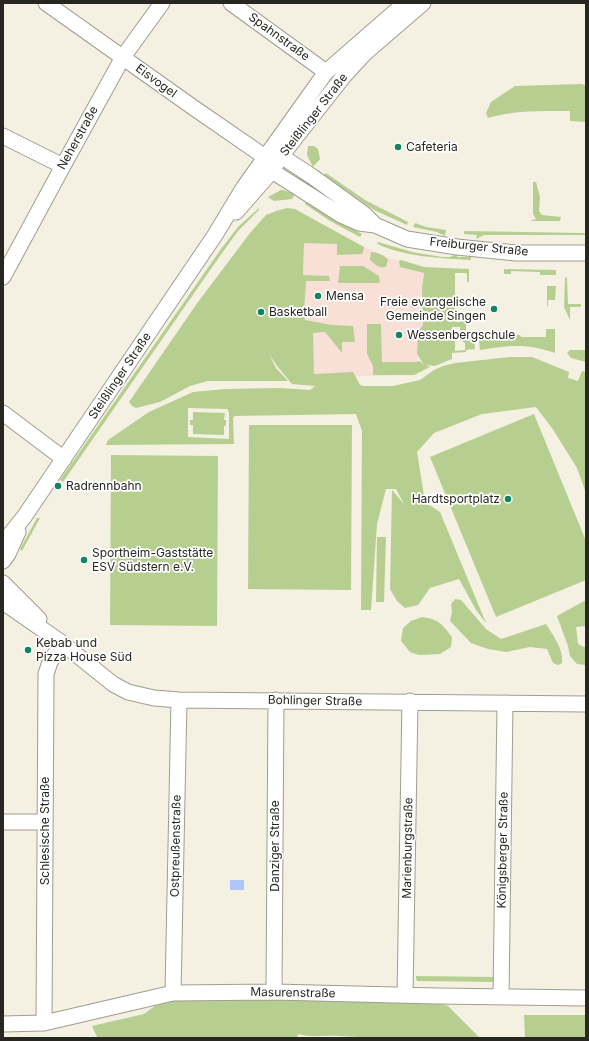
<!DOCTYPE html>
<html>
<head>
<meta charset="utf-8">
<style>
  body { margin:0 }
  #map { position:relative; width:589px; height:1041px; overflow:hidden; background:#f4f0e2; font-family:Inter,sans-serif }
  canvas { display:block }
  .frame { position:absolute; inset:0; border:4px solid #272621; pointer-events:none }
</style>
</head>
<body>
<div id="map">
<canvas width="589" height="1041"></canvas>
<div class="frame"></div>
</div>
<script>
const g = document.querySelector('canvas').getContext('2d');
g.lineJoin = 'round';
function paint(path, color) { g.fillStyle = color; g.fill(path, 'evenodd'); }
function trace(path, color, width, dash) { g.strokeStyle = color; g.lineWidth = width; g.lineCap = dash ? 'butt' : 'round'; g.setLineDash(dash || []); g.stroke(path); }
function label(font, color, halo, rows, align = 'center') {
  g.font = font + ' Inter,sans-serif'; g.lineWidth = 3.5; g.setLineDash([]); g.textBaseline = 'middle'; g.strokeStyle = halo; g.fillStyle = color; for (const [text, x, y, turn = 0] of rows) {
    g.save(); g.translate(x, y); g.rotate((+turn || 0) * Math.PI / 180); g.textAlign = isNaN(turn) ? turn : align; if (halo) g.strokeText(text, 0, 0); g.fillText(text, 0, 0); g.restore();
  }
}
paint(new Path2D(`
  M304 242 360 245 386 257 424 267 422 288 423 325 418 331 417 375 314 377V369L304 311 305 304 306 281 303 275Z
  M150 1037V1038H14Z`), '#f8e0d6');
paint(new Path2D(`
  M581 84 586 85V122L570 121V111C543 111 514 110 488 118L486 113 491 102 515 86Z
  M308 146H314L318 149 320 159 313 167 307 155Z
  M326 173 365 200 408 222 407 225 374 210 324 175Z
  M533 182H536L540 197 539 211 542 215 561 217 560 221H530L536 219 533 214Z
  M281 190H283L295 194 292 199 274 201 268 197Z
  M306 201 328 216 362 234 360 237 330 221 305 204Z
  M259 208V210L238 231 222 253 63 482 60 480 221 249 238 227Z
  M287 208 295 209 364 247V249L362 254 337 255V244L304 243 303 275 329 276 330 281H306C306 292 303 309 305 320L332 325 353 326 355 342H342V353L325 332 313 333 314 374 353 372 360 385 364 386H393L420 380 434 370 443 366 455 363 510 357H532L569 372 568 378 578 381 582 371 586 372V493L577 468 552 428 536 407 482 414 434 433 417 452 425 502 440 512 486 623 476 610 459 579 430 588 418 605 405 608 397 601 390 589 392 490 404 504 396 489H386L377 524 371 610H361L362 431 356 414 235 416 233 418 234 444 106 445 108 440 149 412 193 392 226 389 280 388 310 390 315 386 292 384 277 366 269 354 276 368 288 381H208L190 386 160 402 136 408 132 406 129 402 198 302 250 233 266 215 276 211ZM188 408 227 409 229 412V439L188 437Z
  M415 223 426 227 446 230 445 236 437 232 413 227Z
  M464 231 584 233 586 235H484L476 239 477 235 464 234Z
  M378 242 412 252 442 257H450L457 254V257H471V260C439 258 406 257 377 244Z
  M371 252C376 252 385 255 388 260L386 267C379 269 375 264 370 260Z
  M401 260 424 267 469 269V282H467V274L466 273H455V315L466 316V333L474 334 475 349 466 350V352L452 353V341H455V351L465 350V343L460 340V327H452V359L435 366 426 365 430 367 414 375H373V366L367 354V324H381L382 362H415L420 361 424 365 417 354 418 331 423 325 422 288 424 273 400 267 399 261Z
  M340 266H363L379 276 380 283H338Z
  M504 269 556 270V275H540V272L511 271V274H504Z
  M565 277 567 278 568 304H581V307H570V320L564 307Z
  M547 286H556L555 300H548V306H547Z
  M546 329H555V353C549 351 543 349 537 348 518 344 499 347 480 350L478 332H484V335H520L521 337H546Z
  M570 350H586V362L571 358 567 353Z
  M193 412 225 413 224 420H226V425L224 426V435L193 434V425H190V420H193Z
  M534 414 586 541V580L496 617 430 457Z
  M249 425H352L351 590 248 589Z
  M111 455 218 456 217 626 110 625Z
  M37 518H40L22 551 20 549Z
  M377 537H386L384 602H376Z
  M455 599 461 600 486 629 501 639 546 624C553 635 564 650 562 663L558 665 553 663 547 649 530 647 506 652 488 649 471 643 450 621 452 612 451 604Z
  M586 600V626L576 627 578 644 586 648V665L577 664 570 656 568 646 557 616Z
  M422 617C439 619 442 624 452 637L451 647 440 654 419 655 410 652 401 641 403 628 411 621Z
  M416 976 495 977 494 982 417 981 416 979Z
  M174 999 432 1002 448 1006 480 1038C432 1038 385 1039 338 1036 324 1035 312 1038 298 1034L297 1038 97 1037 92 1026 144 1014 163 1000Z
  M524 1015H586V1038H525Z`), '#b6cf91');
paint(new Path2D(`
  M230 880H244V890H230Z`), '#b0c7f6');
const minor = new Path2D(`
  M46 3 194 108 265 157 272 171 341 215 359 223 375 225 407 239 457 247 516 253H586
  M231 3 326 72
  M3 136 63 166
  M272 157 281 156 313 177 364 214 375 225
  M236 212 272 171 281 156 343 77 365 53 423 3
  M3 277 63 166 123 57 162 3
  M3 413 64 459
  M3 543 24 517 215 235 244 187 326 72 405 3
  M3 561 8 554 18 532
  M3 583 39 619
  M3 602 62 643 113 684 128 692 154 698 179 700 586 704
  M3 822H45
  M274 992 276 700
  M173 993 179 700
  M405 995 410 701
  M501 997 505 703
  M44 1023 46 674 50 662 62 643
  M3 1024 44 1023 173 993 274 992 437 996 586 998`);
trace(minor, '#a09d90', 17);
trace(minor, '#fff', 15);
for (const [x, y, r, color] of [
  [398,147,4,"#118463"],
  [318,296,4,"#118463"],
  [494,309,4,"#118463"],
  [261,312,4,"#118463"],
  [399,335,4,"#118463"],
  [58,486,4,"#118463"],
  [508,499,4,"#118463"],
  [84,560,4,"#118463"],
  [28,650,4,"#118463"]
]) { const dot = new Path2D(); dot.arc(x, y, r, 0, 2 * Math.PI); g.fillStyle = color; g.fill(dot); trace(dot, '#fff', 1.5); }
label('12px', '#272621', '#fff', [
  ["Spahnstraße",279,37,36],
  ["Eisvogel",156,81,36],
  ["Steißlinger Straße",314,115,-52],
  ["Neherstraße",78,138,-61],
  ["Freiburger Straße",479,247,6],
  ["Steißlinger Straße",120,376,-56],
  ["Bohlinger Straße",315,701,1],
  ["Schlesische Straße",45,831,-90],
  ["Ostpreußenstraße",176,846,-89],
  ["Danziger Straße",275,846,-90],
  ["Marienburgstraße",408,848,-89],
  ["Königsberger Straße",503,850,-89],
  ["Masurenstraße",293,993,1]
]);
label('12px', '#272621', '#fff', [
  ["Cafeteria",406,147],
  ["Mensa",326,296],
  ["Freie evangelische",486,302,"right"],
  ["Gemeinde Singen",486,316,"right"],
  ["Basketball",269,312],
  ["Wessenbergschule",407,335],
  ["Radrennbahn",66,486],
  ["Hardtsportplatz",500,499,"right"],
  ["Sportheim-Gaststätte",92,553],
  ["ESV Südstern e.V.",92,567],
  ["Kebab und",36,643],
  ["Pizza House Süd",36,657]
], 'left');
</script>
</body>
</html>
